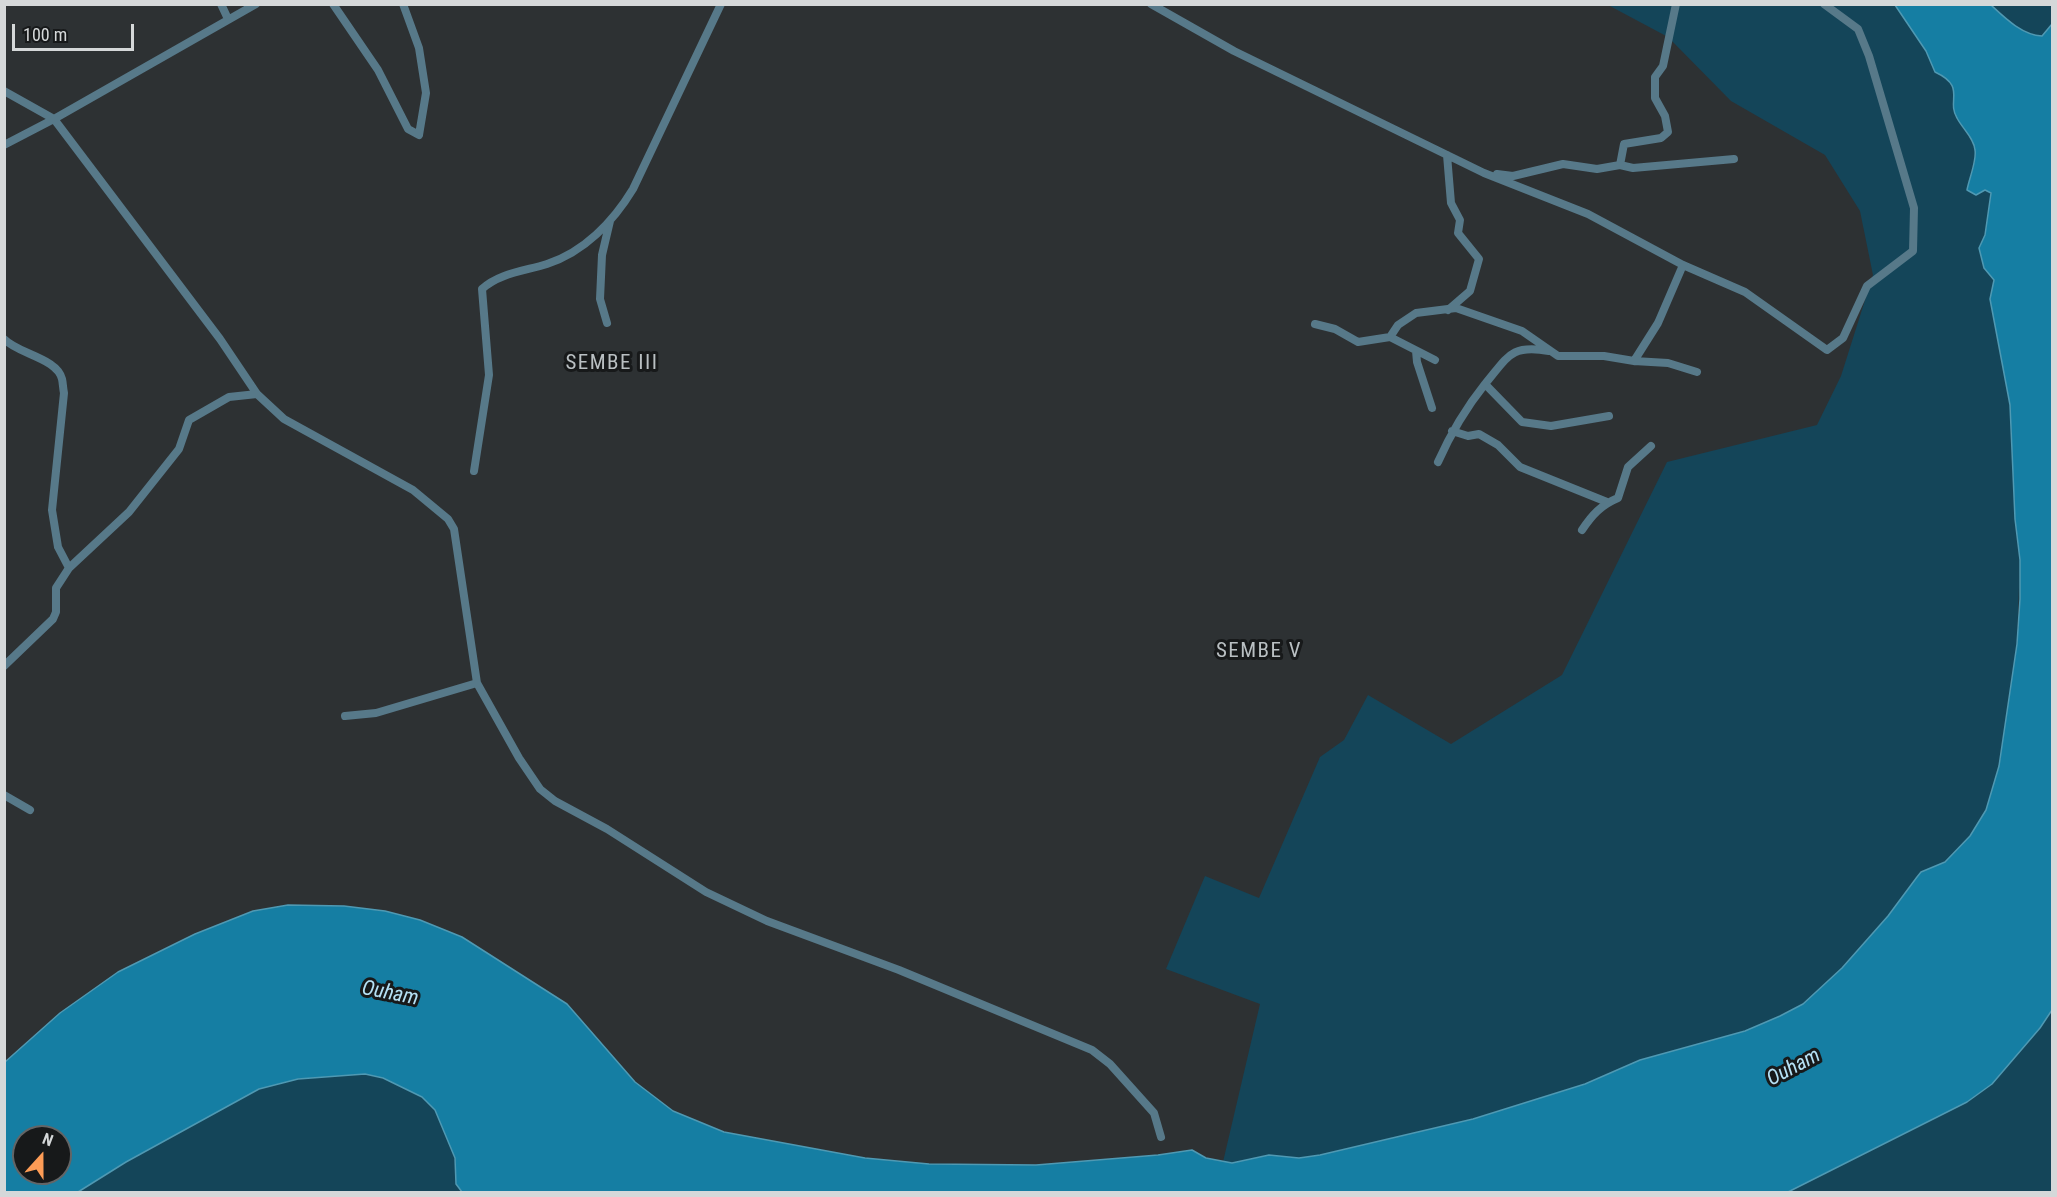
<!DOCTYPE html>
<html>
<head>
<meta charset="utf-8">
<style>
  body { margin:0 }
  #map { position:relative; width:2057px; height:1197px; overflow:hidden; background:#2d3133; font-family:"Roboto Condensed",sans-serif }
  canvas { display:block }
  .frame { position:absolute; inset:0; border:6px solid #d5d8d9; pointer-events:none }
  .north { position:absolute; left:12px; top:1125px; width:60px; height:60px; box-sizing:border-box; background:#17191a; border:2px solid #636566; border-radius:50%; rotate:21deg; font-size:16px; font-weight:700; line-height:24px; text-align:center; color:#d5d8d9 }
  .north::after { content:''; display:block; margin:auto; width:21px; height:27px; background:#fd9c56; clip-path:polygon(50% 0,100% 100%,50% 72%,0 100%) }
  .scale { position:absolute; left:12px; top:24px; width:122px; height:27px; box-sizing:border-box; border:3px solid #d5d8d9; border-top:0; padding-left:8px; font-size:18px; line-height:21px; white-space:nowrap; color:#d5d8d9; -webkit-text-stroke:4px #17191a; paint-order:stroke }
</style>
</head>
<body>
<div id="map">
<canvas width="2057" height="1197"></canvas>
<div class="frame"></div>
<div class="north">N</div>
<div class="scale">100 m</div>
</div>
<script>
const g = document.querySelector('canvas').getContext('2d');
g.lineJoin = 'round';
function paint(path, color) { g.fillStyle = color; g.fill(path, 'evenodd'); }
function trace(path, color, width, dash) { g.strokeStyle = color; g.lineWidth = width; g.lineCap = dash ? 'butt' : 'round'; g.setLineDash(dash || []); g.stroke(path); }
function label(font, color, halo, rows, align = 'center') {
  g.font = font + ' "Roboto Condensed",sans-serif'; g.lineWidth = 6; g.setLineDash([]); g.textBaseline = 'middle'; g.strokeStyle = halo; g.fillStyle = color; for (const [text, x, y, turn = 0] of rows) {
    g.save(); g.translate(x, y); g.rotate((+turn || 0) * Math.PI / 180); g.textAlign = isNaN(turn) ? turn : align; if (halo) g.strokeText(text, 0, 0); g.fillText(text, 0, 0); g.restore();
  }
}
paint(new Path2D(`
  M1608 5H1895L1926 51 1935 72C1966 86 1946 99 1957 119 1964 130 1972 139 1976 152L1970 177 1981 192 1985 190 1991 193 1985 235 1979 248 1984 268 1994 280 1990 299 2010 405 2015 519 2020 559 2017 644 1999 766 1986 810 1970 836 1945 862 1921 872 1917 877 1888 916 1842 968 1803 1004 1780 1016 1745 1031 1640 1060 1585 1084 1473 1119 1320 1155 1299 1158 1269 1155 1232 1163 1223 1162 1260 1004 1166 969 1205 876 1259 898 1320 757 1344 740 1368 695 1451 744 1562 675 1667 462 1817 425 1841 376 1873 275 1860 211 1825 155 1731 101 1668 37Z
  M1991 5H2052V24L2042 36C2021 35 2006 18 1991 5Z
  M2052 1010V1192H1788L1967 1102 1992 1084 2040 1028Z
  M365 1074C388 1079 420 1090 435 1110 442 1120 451 1145 454 1157 458 1172 452 1179 462 1192H78L126 1162 259 1089 298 1079Z`), '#144559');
const water = new Path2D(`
  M1895 5H1991C2005 18 2022 35 2042 36L2052 24V1010L2040 1028 1992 1084 1967 1102 1788 1192H462L456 1184 455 1158 435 1110 422 1097 383 1078 365 1074 298 1079 259 1089 126 1162 78 1192H5V1062L60 1013 118 972 195 934 253 911 288 905 344 906 385 911 420 920 462 937 567 1004 635 1082 673 1111 724 1132 865 1158 929 1164 1036 1165 1158 1155 1192 1150 1206 1158 1232 1163 1269 1155 1299 1158 1320 1155 1473 1119 1585 1084 1640 1060 1745 1031 1780 1016 1803 1004 1842 968 1888 916 1917 877 1921 872 1945 862 1970 836 1986 810 1999 766 2017 644 2020 599V560L2015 519 2010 405 1990 299 1994 280 1984 268 1979 248 1985 235 1991 193 1985 190 1976 195 1967 190C1969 179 1977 160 1975 150 1974 138 1962 128 1957 118 1946 100 1967 87 1935 72L1926 51ZM24 1137H60V1173H24Z`);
paint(water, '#157ea3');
trace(water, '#4f99b3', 1.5);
trace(new Path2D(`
  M221 4 228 19
  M333 4 378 70 408 129 419 135 426 93 419 48 403 4
  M1151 4 1234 51 1484 173 1588 214 1683 265 1745 292 1827 350 1843 338 1867 286 1913 251 1914 208 1869 56 1858 29 1824 4
  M4 91 54 119 220 339 257 394 284 419 413 490 448 519 454 529 477 683 519 758 540 789 555 801 607 829 706 892 767 921 899 970 1092 1050 1110 1064 1154 1113 1161 1137
  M4 145 54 119 256 4
  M1447 155 1451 203 1460 220 1458 233 1479 259 1470 291 1448 310
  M1620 165 1624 144 1661 138 1668 132 1665 116 1655 98V77L1663 66 1676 4
  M1497 174 1513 176 1563 164 1597 169 1620 165 1633 168 1734 159
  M607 323 600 299 602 255 610 221
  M1315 324 1335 329 1358 342 1390 337 1398 325 1416 313 1456 308 1522 331 1558 356H1604L1634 361 1668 363 1697 372
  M1390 337 1435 360
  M4 339C18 354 57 358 62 379 63 383 63 389 64 393L52 510 58 547 69 568
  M1416 351 1417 362 1432 408
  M1549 351C1510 344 1508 357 1485 384L1522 422 1551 426 1609 416
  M1634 361 1658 323 1683 265
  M1452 431 1468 436 1479 434 1498 445 1520 467 1607 502
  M1438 462C1451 433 1465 409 1485 384
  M474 471 489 375 482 289C499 273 525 271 547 264 584 252 613 222 633 189L721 4
  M1582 530C1592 515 1601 505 1618 498L1628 467 1651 446
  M4 666 53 619 56 612V588L69 568 129 512 179 449 189 420 229 397 257 394
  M345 716 376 713 477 683
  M4 795 30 810`), '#577989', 8);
g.letterSpacing = '1.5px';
label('21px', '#b9bfc2', '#17191a', [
  ["SEMBE III",612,364],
  ["SEMBE V",1259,652]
]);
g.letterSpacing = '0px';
label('italic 21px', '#b5e1f5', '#17191a', [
  ["Ouham",390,994,11],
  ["Ouham",1794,1068,-28]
]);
</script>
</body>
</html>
